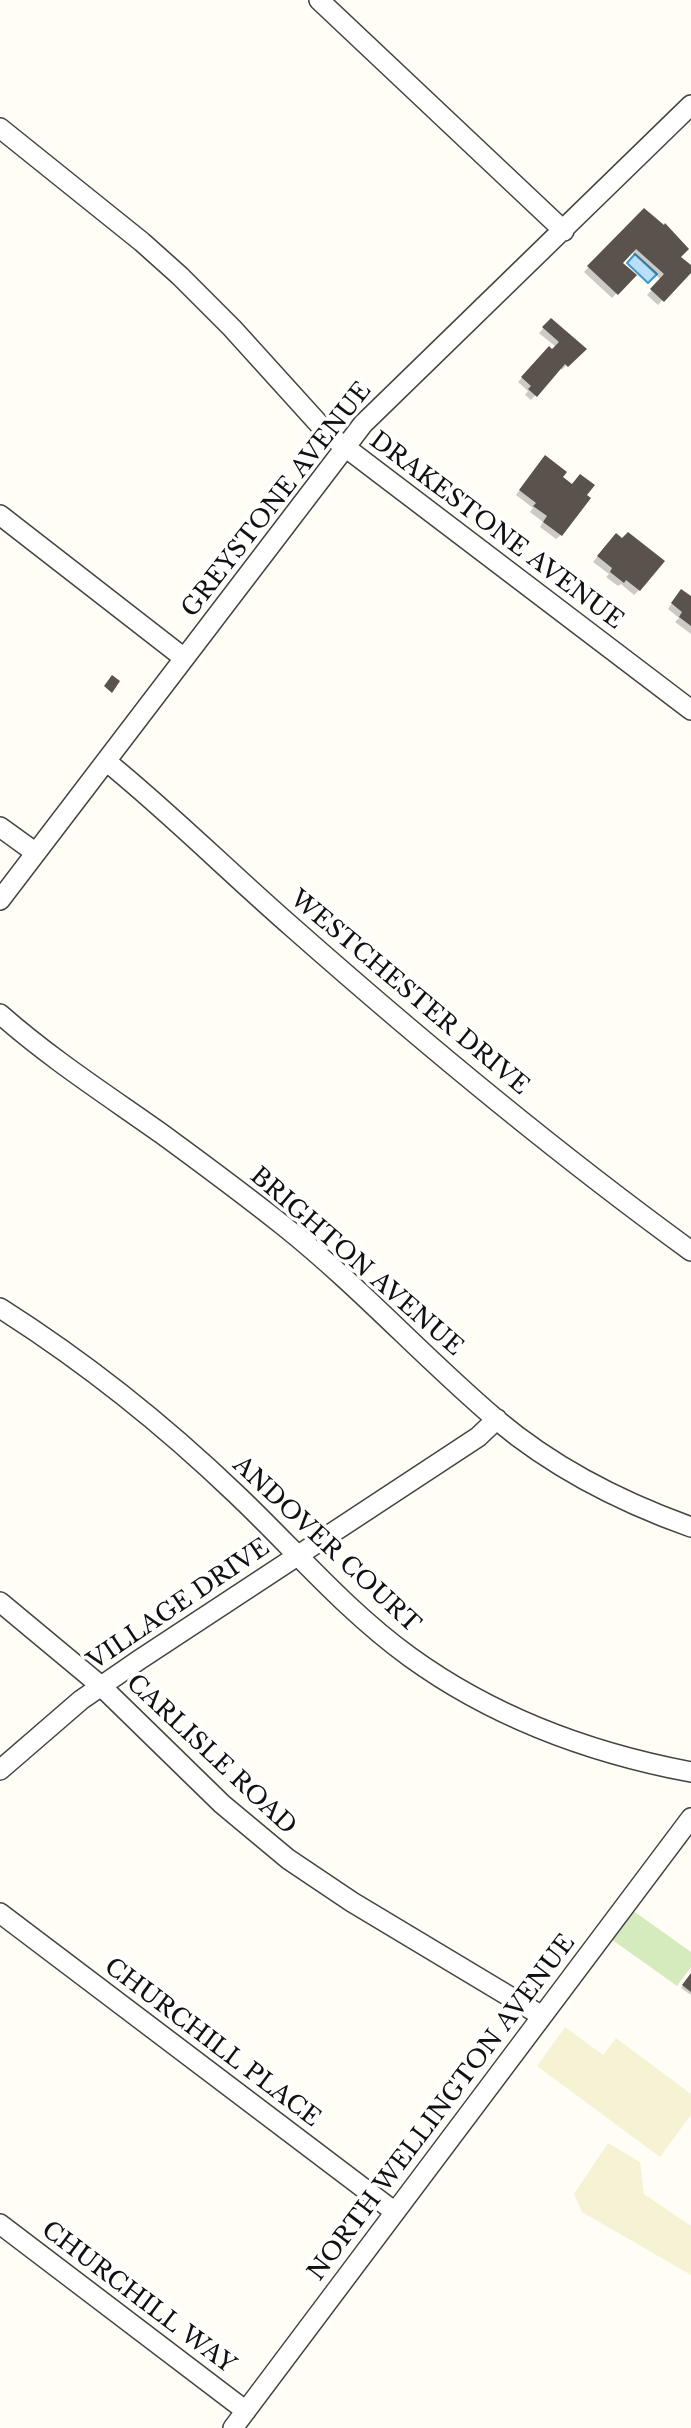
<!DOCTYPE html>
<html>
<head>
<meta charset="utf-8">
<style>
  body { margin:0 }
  canvas { display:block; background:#fffdf5 }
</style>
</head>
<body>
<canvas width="691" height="2428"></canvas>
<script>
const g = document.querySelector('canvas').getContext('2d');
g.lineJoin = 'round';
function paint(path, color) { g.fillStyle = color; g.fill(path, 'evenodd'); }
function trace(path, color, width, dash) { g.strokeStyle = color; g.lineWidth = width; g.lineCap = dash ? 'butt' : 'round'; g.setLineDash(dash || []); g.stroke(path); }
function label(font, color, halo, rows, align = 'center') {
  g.font = font + ' "Libre Baskerville",serif'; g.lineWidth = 7; g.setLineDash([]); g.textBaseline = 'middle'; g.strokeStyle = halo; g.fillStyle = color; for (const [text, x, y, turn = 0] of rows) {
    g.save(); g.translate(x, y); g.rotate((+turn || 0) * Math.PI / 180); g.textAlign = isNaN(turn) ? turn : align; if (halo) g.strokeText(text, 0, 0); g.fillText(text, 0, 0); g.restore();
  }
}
paint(new Path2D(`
  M565 2027 603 2055 616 2038 691 2094V2115L660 2157 537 2066Z
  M608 2143 640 2162 644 2194 691 2226V2275L582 2212 574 2194Z`), '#f6f3d4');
paint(new Path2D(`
  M632 1910 691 1952V1967L677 1986 611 1939Z`), '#d5ebbd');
const water = new Path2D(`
  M635 254 657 274 648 283 627 263Z`);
paint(water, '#b9e0f7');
trace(water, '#3f96cf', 2);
paint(new Path2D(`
  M644 210 679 257 691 268 658 305 647 295 661 280 631 252 621 263 634 275 612 298 584 272Z
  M551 320 570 361 562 370 560 368 531 400 525 395 528 391 518 382 549 348 552 351 556 347 539 333Z
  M540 462 561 478V535L556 539 540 527 543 522 530 512 533 508 516 495Z
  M611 540 639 590 634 595 621 584 618 586 606 577 609 574 593 562Z
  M677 596 691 599V634L675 622 679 618 668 609Z
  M691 1976V1995L681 1988Z`), '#0003');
paint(new Path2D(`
  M644 208 664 225 665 223 689 249 681 257 691 265V273L664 302 650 289 664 274 636 249 623 263 637 275 618 295 587 266Z
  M551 318 587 349 568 367 565 364 537 397 528 389 531 386 521 377 549 346 552 349 559 342 542 327Z
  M545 455 567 472 563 477 572 484 580 474 595 485 587 495 591 498 562 536 543 522 547 516 533 506 536 503 519 490Z
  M628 532 665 561 640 591 626 580 624 583 610 572 612 568 597 556 616 533 622 538Z
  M681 589 691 596V626L679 617 682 612 671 603Z
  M112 675 120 681 112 693 104 686Z
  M691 1973V1992L682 1985Z`), '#5a524d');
const street = new Path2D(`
  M319 0 564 231
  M0 128 142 242 180 276 232 328 328 434 691 710
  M0 515 184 658
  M106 761C170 813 229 872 292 927 420 1040 552 1150 691 1251
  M0 827 36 853
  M0 900 363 424 691 105
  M0 1014C51 1059 107 1095 162 1134 203 1164 245 1195 285 1227 360 1287 424 1358 497 1420 554 1468 621 1502 691 1527
  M0 1308C85 1362 164 1425 236 1494 294 1549 345 1610 410 1657 493 1717 590 1753 691 1772
  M0 1602 101 1686 222 1804 288 1859 352 1902 542 2016
  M0 1770 81 1700 139 1660 478 1437 497 1419
  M0 1913 395 2212
  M0 2224 246 2411
  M233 2428 691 1818`);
trace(street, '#444', 22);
trace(street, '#fff', 19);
label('24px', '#111', '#fff', [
  ["GREYSTONE AVENUE",277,500,-52],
  ["DRAKESTONE AVENUE",496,531,37],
  ["WESTCHESTER DRIVE",409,993,40],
  ["BRIGHTON AVENUE",356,1262,41],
  ["ANDOVER COURT",326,1545,43],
  ["VILLAGE DRIVE",179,1605,-34],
  ["CARLISLE ROAD",211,1755,43],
  ["CHURCHILL PLACE",212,2043,37],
  ["NORTH WELLINGTON AVENUE",442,2108,-53],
  ["CHURCHILL WAY",138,2298,37]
]);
</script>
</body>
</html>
